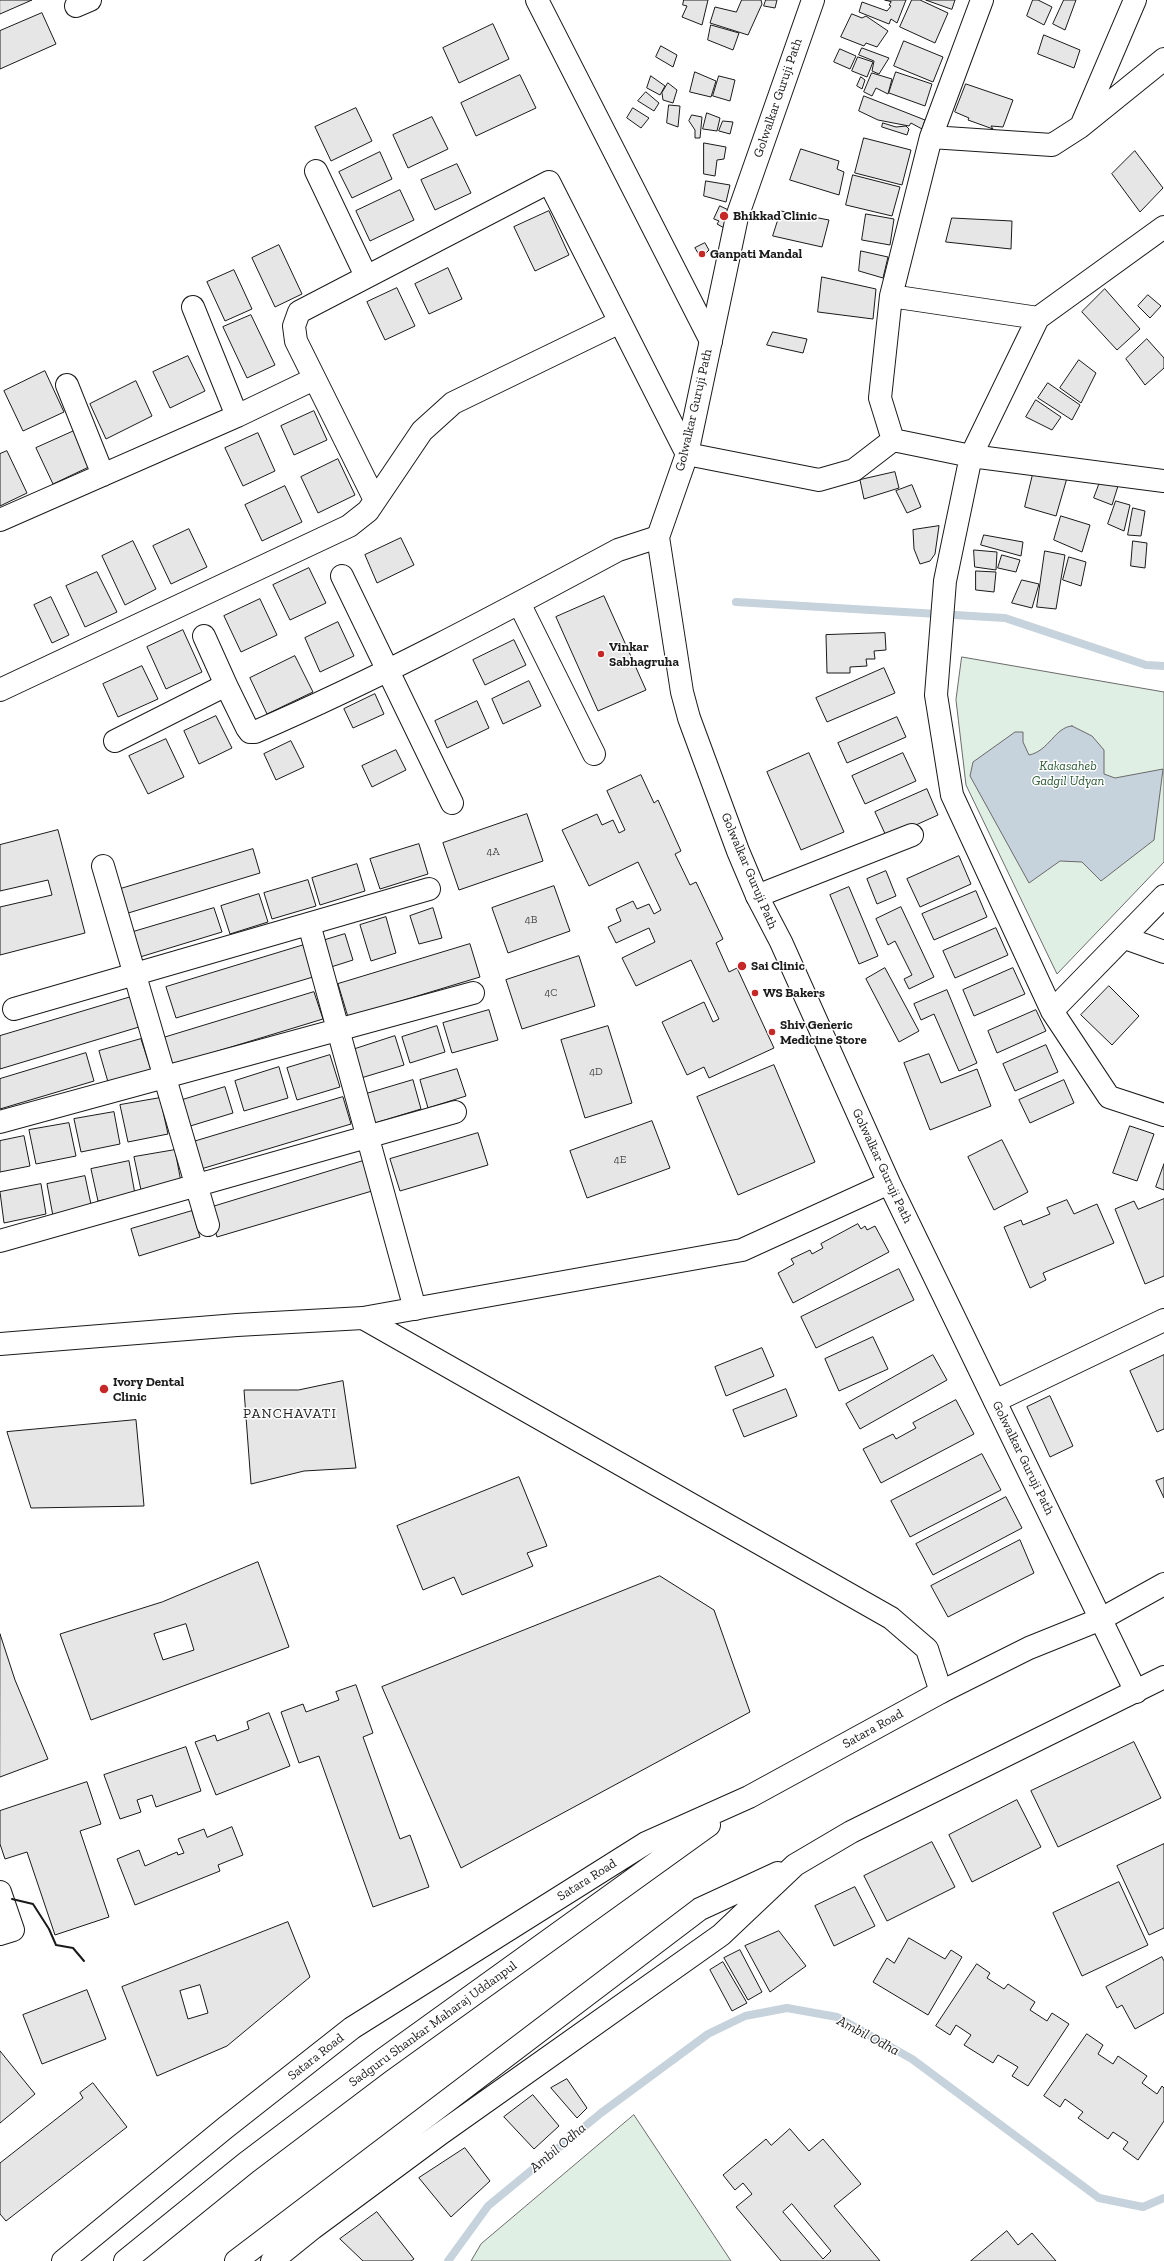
<!DOCTYPE html>
<html>
<head>
<meta charset="utf-8">
<style>
  body { margin:0 }
  canvas { display:block; background:#fff }
</style>
</head>
<body>
<canvas width="1164" height="2261"></canvas>
<script>
const g = document.querySelector('canvas').getContext('2d');
g.lineJoin = 'round';
function paint(path, color) { g.fillStyle = color; g.fill(path, 'evenodd'); }
function trace(path, color, width, dash) { g.strokeStyle = color; g.lineWidth = width; g.lineCap = dash ? 'butt' : 'round'; g.setLineDash(dash || []); g.stroke(path); }
function label(font, color, halo, rows, align = 'center') {
  g.font = font + ' "Zilla Slab",serif'; g.lineWidth = 3; g.setLineDash([]); g.textBaseline = 'middle'; g.strokeStyle = halo; g.fillStyle = color; for (const [text, x, y, turn = 0] of rows) {
    g.save(); g.translate(x, y); g.rotate((+turn || 0) * Math.PI / 180); g.textAlign = isNaN(turn) ? turn : align; if (halo) g.strokeText(text, 0, 0); g.fillText(text, 0, 0); g.restore();
  }
}
const green = new Path2D(`
  M962 657 1164 692V862L1057 974 966 785 956 700Z
  M634 2115 731 2261H471L481 2244Z`);
paint(green, '#e0efe3');
trace(green, '#6a6a6a', 1);
const water = new Path2D(`
  M1072 726 1092 736 1104 750V774L1115 778 1163 769 1154 840 1101 881 1082 862 1060 861 1029 883 970 776 973 762 1015 732H1023V742L1029 755C1049 751 1055 727 1072 726Z`);
paint(water, '#c6d2dc');
trace(water, '#6a6a6a', 1);
trace(new Path2D(`
  M736 602 1005 618 1146 665 1164 666
  M448 2261 488 2206 601 2113 708 2034 745 2016 787 2008 837 2017 912 2059 1099 2198 1143 2207 1164 2198`), '#c6d2dc', 8);
const building = new Path2D(`
  M0 0H32L0 14Z
  M684 0H708L702 25 682 17 687 6 683 5Z
  M742 0H761L762 4 748 35 710 23 715 7 736 12Z
  M766 0H777L775 8 764 6Z
  M885 0H906L897 23 891 19 889 24 859 12 862 2 887 11 891 6 889 5 891 2Z
  M912 0H920L948 13 935 43 900 27Z
  M926 0H955L952 9Z
  M1033 0H1038L1052 7 1044 25 1027 16Z
  M1064 0H1076L1065 30 1053 24Z
  M42 13 56 44 0 69V31Z
  M852 14 862 18 866 16 888 31 877 47 866 43 864 46 841 37Z
  M493 24 509 59 459 83 443 48Z
  M711 25 739 33 733 50 708 40Z
  M1044 35 1080 50 1074 68 1038 54Z
  M904 41 943 57 933 82 894 66Z
  M661 46 677 55 673 67 656 57Z
  M862 48 889 58 879 74 872 71 874 61 859 55Z
  M840 49 856 56 850 69 834 62Z
  M858 57 873 62 867 77 852 71Z
  M695 72 716 81 711 97 690 92Z
  M896 72 932 84 925 106 889 93Z
  M872 73 892 79 888 94 876 88 872 96 864 92Z
  M520 75 536 108 476 136 461 103Z
  M651 76 665 86 660 95 647 88Z
  M719 76 735 80 730 101 713 96Z
  M861 77 865 80 862 89 857 86Z
  M668 83 677 90 673 103 663 100 662 93Z
  M966 84 1013 100 1003 127 991 126 993 129 968 120 969 118 955 112Z
  M646 92 659 103 654 111 638 101Z
  M864 96 925 120 922 129 911 123 909 126 878 120 859 111Z
  M669 105 680 106 678 127 667 123Z
  M356 108 372 141 331 161 315 127Z
  M633 108 649 118 641 128 627 118Z
  M707 113 720 118 717 131 703 129Z
  M692 115 702 117 700 138H695V130L689 121Z
  M432 117 448 149 408 168 393 135Z
  M723 121 733 122 730 134 719 131Z
  M883 123 896 127 906 126 909 129 907 135 882 127Z
  M864 138 911 150 902 185 855 173Z
  M704 143 726 147 724 159 717 160 715 176 704 174Z
  M801 149 839 161 837 169 844 172 839 195 790 180Z
  M1135 151 1163 188 1140 212 1112 174Z
  M380 152 392 179 352 198 339 172Z
  M457 164 471 193 435 210 421 180Z
  M853 175 900 187 892 216 846 205Z
  M706 181 730 185 726 202 704 196Z
  M400 190 414 220 370 241 356 211Z
  M720 206 735 213 726 229 717 224 719 221 714 219Z
  M549 211 569 255 535 271 514 227Z
  M781 211 829 220 822 247 773 236Z
  M866 214 894 219 890 245 862 240Z
  M952 218 1012 221 1011 249 946 242Z
  M705 243 709 250 701 258 695 248Z
  M279 245 302 294 275 307 252 258Z
  M861 251 888 257 883 278 859 271Z
  M448 268 462 299 429 314 415 284Z
  M234 270 252 309 225 321 207 282Z
  M822 277 876 289 873 319 818 312Z
  M397 288 415 326 385 340 367 302Z
  M1105 289 1140 329 1117 350 1082 312Z
  M1148 295 1161 306 1150 318 1138 306Z
  M251 315 275 365 247 378 223 327Z
  M773 332 807 339 803 353 767 345Z
  M1147 339 1164 358V368L1145 385 1126 359Z
  M188 356 205 391 170 408 153 372Z
  M1079 360 1096 373 1081 403 1060 388Z
  M45 371 64 412 23 431 4 391Z
  M136 381 152 416 106 439 90 404Z
  M1048 383 1080 405 1072 420 1038 398Z
  M1036 400 1061 417 1052 430 1026 417Z
  M314 411 327 440 294 455 281 426Z
  M74 431 91 466 53 484 36 448Z
  M258 433 275 471 243 486 225 448Z
  M7 451 27 493 0 506V454Z
  M338 459 355 495 318 513 301 477Z
  M1034 470 1067 478 1056 516 1025 507Z
  M895 472 899 488 864 499 860 480Z
  M1100 482 1118 486 1112 505 1094 498Z
  M912 485 921 507 907 513 896 491Z
  M285 486 302 522 262 541 245 505Z
  M1116 501 1130 505 1124 531 1108 524Z
  M1133 508 1145 511 1141 536 1128 535Z
  M1061 516 1090 525 1082 552 1054 540Z
  M939 526 935 554 930 561 920 564 914 549 913 530Z
  M189 529 207 567 171 584 153 546Z
  M984 535 1023 542 1021 556 981 545Z
  M401 538 414 565 377 583 365 555Z
  M133 541 156 589 125 605 102 556Z
  M1133 541 1147 543 1145 568 1131 566Z
  M974 550 997 552 996 570 975 567Z
  M1045 551 1065 555 1056 609 1037 607Z
  M1002 555 1020 560 1016 572 998 568Z
  M1069 557 1086 562 1081 586 1063 580Z
  M309 568 326 603 290 620 273 585Z
  M976 571 996 572 994 592 976 590Z
  M97 572 117 612 85 627 66 586Z
  M1022 580 1039 584 1032 608 1012 603Z
  M604 596 646 690 598 711 556 617Z
  M51 597 69 635 52 643 34 605Z
  M260 599 277 635 241 652 224 616Z
  M338 622 354 656 320 672 305 638Z
  M183 630 202 672 166 689 147 647Z
  M885 633 886 650 874 651 875 659H866L867 666 850 667V673H827L826 635Z
  M514 640 526 665 485 685 473 660Z
  M295 656 313 692 267 714 250 678Z
  M142 666 158 699 118 717 103 684Z
  M884 668 895 693 827 722 816 698Z
  M529 681 541 706 503 724 492 699Z
  M375 694 384 714 353 728 344 709Z
  M477 701 489 728 447 748 435 721Z
  M216 716 232 748 199 764 184 731Z
  M897 717 906 737 847 763 838 743Z
  M166 739 184 777 148 794 129 756Z
  M291 741 304 767 276 780 264 754Z
  M396 750 406 770 372 787 362 766Z
  M809 753 844 832 801 850 767 772Z
  M903 753 916 781 865 804 852 776Z
  M641 775 654 803 658 800 681 851 675 854 690 885 696 882 723 939 716 943 729 972 737 968 774 1048 709 1078 704 1067 687 1075 662 1022 704 1002 713 1022 719 1019 691 960 636 986 622 958 655 942 649 928 616 943 608 927 621 921 616 909 633 901 637 909 649 904 654 914 661 910 638 862 589 886 562 830 597 814 602 825 613 820 619 833 625 830 607 791Z
  M927 789 938 815 887 838 875 812Z
  M527 814 543 861 459 890 443 843Z
  M58 830 85 933 0 955V907L52 895 48 880 0 891V845Z
  M419 844 428 874 380 889 370 859Z
  M253 849 260 873 125 914 117 890Z
  M959 856 971 884 920 907 907 879Z
  M357 864 365 891 320 905 312 878Z
  M886 871 896 896 877 904 867 879Z
  M308 880 316 906 272 919 264 893Z
  M554 886 570 931 508 953 492 908Z
  M849 887 878 956 859 964 830 895Z
  M976 891 987 917 934 940 922 914Z
  M259 894 268 922 230 934 221 906Z
  M901 907 934 977 909 989 904 979 912 975 895 941 888 945 876 919Z
  M214 908 222 932 140 957 133 932Z
  M433 908 442 938 419 944 410 916Z
  M386 917 396 953 371 961 360 925Z
  M996 928 1008 955 955 978 943 951Z
  M345 934 353 960 331 967 322 941Z
  M470 944 480 977 348 1017 338 984Z
  M304 945 313 977 176 1018 166 987Z
  M579 956 595 1006 522 1029 506 980Z
  M885 968 919 1031 899 1042 866 979Z
  M1013 968 1025 994 974 1016 963 990Z
  M1109 986 1139 1016 1112 1045 1081 1015Z
  M947 990 977 1063 959 1071 934 1014 921 1020 914 1004Z
  M314 992 323 1019 172 1065 163 1038Z
  M131 997 139 1027 0 1069V1036Z
  M489 1010 498 1040 452 1053 443 1023Z
  M1036 1010 1046 1031 997 1053 988 1031Z
  M437 1026 445 1052 410 1063 402 1037Z
  M608 1026 632 1103 585 1118 561 1040Z
  M395 1036 404 1065 361 1078 352 1050Z
  M141 1039 151 1070 108 1082 99 1051Z
  M1046 1045 1058 1072 1015 1091 1003 1064Z
  M86 1053 94 1081 0 1109V1079Z
  M929 1054 941 1083 977 1069 991 1106 930 1130 904 1063Z
  M330 1055 340 1087 297 1100 287 1068Z
  M774 1065 815 1162 738 1195 697 1097Z
  M279 1067 288 1098 244 1111 235 1081Z
  M457 1069 466 1096 428 1108 420 1080Z
  M413 1080 421 1109 375 1123 366 1094Z
  M1064 1080 1074 1103 1030 1123 1019 1100Z
  M225 1087 233 1113 187 1127 179 1101Z
  M343 1097 351 1124 201 1169 193 1142Z
  M160 1098 168 1134 128 1142 120 1105Z
  M114 1112 120 1144 81 1152 74 1119Z
  M652 1121 670 1168 587 1198 570 1151Z
  M69 1123 76 1156 36 1164 29 1130Z
  M1130 1126 1154 1134 1137 1181 1113 1173Z
  M478 1133 488 1165 400 1191 390 1159Z
  M24 1136 30 1166 0 1172V1141Z
  M1002 1140 1028 1192 994 1210 968 1157Z
  M175 1150 181 1182 141 1190 134 1157Z
  M129 1161 135 1194 98 1201 91 1169Z
  M363 1161 372 1191 217 1237 209 1208Z
  M1164 1164V1190L1156 1187Z
  M85 1176 92 1209 53 1216 47 1184Z
  M41 1184 46 1214 4 1223 0 1192Z
  M1164 1199V1276L1145 1284 1115 1209 1134 1201 1138 1209Z
  M1067 1200 1074 1214 1097 1204 1114 1243 1043 1273 1046 1280 1030 1288 1004 1227 1021 1220 1023 1225 1050 1214 1047 1208Z
  M192 1211 200 1237 139 1256 131 1229Z
  M858 1224 861 1229 865 1226 867 1230 875 1226 889 1252 793 1303 778 1273 794 1264 791 1259 810 1250 812 1254 823 1248 821 1244Z
  M899 1269 914 1300 816 1348 801 1317Z
  M873 1337 888 1369 839 1391 825 1359Z
  M762 1348 774 1376 726 1396 715 1367Z
  M933 1355 947 1380 860 1429 846 1404Z
  M1164 1355V1429L1157 1432 1130 1371Z
  M343 1381 356 1468 304 1471 251 1484 244 1390H298Z
  M786 1389 797 1416 744 1437 733 1410Z
  M1050 1396 1073 1446 1050 1457 1027 1407Z
  M956 1400 974 1434 881 1483 863 1449 893 1434 896 1439 916 1428 913 1423Z
  M136 1420 144 1506 31 1508 7 1432Z
  M982 1454 1001 1490 910 1537 891 1501Z
  M519 1477 547 1546 527 1553 533 1566 462 1595 454 1577 423 1590 397 1526Z
  M1164 1478V1498L1156 1481Z
  M1006 1497 1022 1528 933 1575 916 1544Z
  M1020 1540 1034 1573 948 1617 931 1586Z
  M258 1562 289 1647 91 1720 60 1634 162 1602ZM186 1624 194 1650 163 1660 154 1634Z
  M660 1576 714 1610 750 1712 461 1868 382 1687Z
  M0 1634 15 1680 48 1759 0 1777Z
  M356 1685 373 1733 363 1737 400 1839 410 1835 429 1887 373 1907 319 1756 299 1763 281 1712 303 1704 306 1712 339 1700 336 1692Z
  M269 1713 290 1766 216 1795 195 1742 215 1735 217 1741 249 1729 247 1722Z
  M1134 1742 1161 1798 1058 1847 1031 1791Z
  M186 1747 201 1791 156 1807 152 1795 137 1800 141 1812 120 1819 104 1775Z
  M87 1782 101 1824 80 1831 109 1917 55 1935 27 1852 5 1859 0 1844V1811Z
  M1017 1800 1041 1847 972 1882 949 1835Z
  M232 1827 243 1855 218 1865 220 1871 135 1905 117 1859 139 1850 145 1866 177 1852 178 1855 184 1853 178 1839 204 1829 207 1837Z
  M932 1842 955 1887 887 1921 864 1876Z
  M1164 1844V1928L1149 1935 1117 1866Z
  M1119 1882 1148 1945 1082 1976 1053 1913Z
  M855 1887 875 1926 834 1946 815 1906Z
  M288 1922 310 1977 227 2046 157 2076 122 1987ZM200 1985 208 2013 188 2019 180 1991Z
  M779 1931 806 1966 770 1992 745 1946Z
  M909 1938 945 1959 951 1950 962 1957 928 2015 873 1982 887 1958 894 1963Z
  M740 1950 762 1992 748 2000 724 1958Z
  M1162 1957 1164 1961V2013L1135 2029 1122 2005 1117 2008 1106 1987Z
  M723 1962 747 2003 732 2011 710 1970Z
  M977 1964 990 1973 987 1978 1004 1989 1008 1984 1035 2002 1030 2010 1047 2021 1052 2013 1069 2024 1028 2086 1012 2076 1018 2067 998 2055 993 2063 964 2045 971 2035 956 2025 950 2035 936 2026Z
  M87 1990 106 2039 42 2064 23 2015Z
  M1087 2034 1103 2045 1098 2054 1113 2064 1118 2056 1147 2076 1142 2083 1157 2094 1162 2086 1164 2088V2121L1138 2160 1123 2149 1128 2142 1113 2132 1108 2139 1078 2118 1083 2112 1065 2099 1060 2107 1044 2096Z
  M0 2051 35 2094 0 2123Z
  M567 2079 587 2108 577 2118 551 2088Z
  M93 2083 127 2127 6 2221 0 2214V2163L83 2098 80 2093Z
  M533 2095 559 2126 534 2149 504 2117Z
  M790 2129 809 2151 823 2139 861 2184 834 2206 880 2261H781L736 2207 752 2194 743 2183 735 2190 723 2175 766 2139 771 2145ZM792 2204 831 2251 823 2259 783 2212Z
  M465 2148 490 2181 451 2217 419 2178Z
  M377 2212 414 2259 411 2261H363L340 2239Z
  M1007 2231 1018 2245 1032 2233 1056 2261H971Z`);
paint(building, '#e6e6e6');
trace(building, '#1a1a1a', 1);
const minor = new Path2D(`
  M537 0 711 341
  M982 0 931 137 891 296 880 398 893 440 971 456 1164 481
  M76 6 90 0
  M1082 124 1135 0
  M931 137 1052 145 1080 127 1164 59
  M316 171 366 276
  M1164 227 1038 318 971 456 945 581 936 695 952 795 1052 1011 1109 1097 1164 1115
  M891 296 1038 318
  M193 307 237 416
  M67 385 103 475
  M375 500 296 341 294 326 299 312 549 182 687 454 819 480 854 470 893 440
  M0 520 237 416 314 379
  M342 576 452 803
  M519 603 594 754
  M204 636 226 685
  M0 690 349 526 368 511 422 431 453 403 620 322
  M115 741 226 685 247 728 250 732H255C380 678 499 614 618 550L658 537
  M103 866 208 1225
  M757 896 912 835
  M309 924 415 1309
  M1125 938 1164 952
  M14 1009 429 889
  M1052 1011 1164 896
  M0 1122 473 993
  M0 1241 455 1112
  M363 1318 891 1618 927 1649 941 1692
  M995 1401 1164 1320
  M0 1892 13 1930 0 1934`);
const tertiary = new Path2D(`
  M813 0 737 217 687 454 658 537 682 692 689 718 738 851 757 896 781 942 889 1183 1136 1692
  M0 1344 237 1325 363 1318 742 1250 889 1183`);
const trunk = new Path2D(`
  M63 2261 225 2128 352 2028 646 1843 749 1797 941 1692 1029 1648 1101 1619 1164 1584
  M125 2261 246 2163 381 2061 709 1825
  M236 2261 700 1909 778 1873
  M272 2261 313 2228 440 2134 721 1935 795 1865 851 1832 1164 1677`);
trace(minor, '#1a1a1a', 24);
trace(tertiary, '#1a1a1a', 24);
trace(trunk, '#1a1a1a', 24);
trace(minor, '#fff', 22);
trace(tertiary, '#fff', 22);
trace(trunk, '#fff', 22);
trace(new Path2D(`
  M12 1899 33 1904 49 1929 56 1945 73 1948 84 1961`), '#1a1a1a', 2);
for (const [x, y, r, color] of [
  [724,216,5,"#c62828"],
  [702,254,4,"#c62828"],
  [601,654,4,"#c62828"],
  [742,966,5,"#c62828"],
  [755,993,4,"#c62828"],
  [772,1032,4,"#c62828"],
  [104,1389,5,"#c62828"]
]) { const dot = new Path2D(); dot.arc(x, y, r, 0, 2 * Math.PI); g.fillStyle = color; g.fill(dot); trace(dot, '#fff', 1.5); }
label('11px', '#4d4d4d', null, [
  ["4A",493,852],
  ["4B",531,920],
  ["4C",551,993],
  ["4D",596,1072],
  ["4E",620,1160]
]);
label('13px', '#1a1a1a', '#fff', [
  ["Golwalkar Guruji Path",778,98,-71],
  ["Golwalkar Guruji Path",694,410,-77],
  ["Golwalkar Guruji Path",749,871,67],
  ["Golwalkar Guruji Path",882,1166,65],
  ["Golwalkar Guruji Path",1023,1458,64],
  ["Satara Road",873,1729,-29],
  ["Satara Road",587,1880,-32],
  ["Sadguru Shankar Maharaj Uddanpul",433,2024,-36],
  ["Satara Road",316,2057,-38]
]);
label('bold 13px', '#1a1a1a', '#fff', [
  ["Bhikkad Clinic",733,216],
  ["Ganpati Mandal",710,254],
  ["Vinkar",609,647],
  ["Sabhagruha",609,662],
  ["Sai Clinic",751,966],
  ["WS Bakers",763,993],
  ["Shiv Generic",780,1025],
  ["Medicine Store",780,1040],
  ["Ivory Dental",113,1382],
  ["Clinic",113,1397]
], 'left');
label('italic 13px', '#2b5a34', '#fff', [
  ["Kakasaheb",1068,766],
  ["Gadgil Udyan",1068,781]
]);
g.letterSpacing = '1px';
label('14px', '#1a1a1a', '#fff', [
  ["PANCHAVATI",290,1414]
]);
g.letterSpacing = '0px';
label('italic 14px', '#1a1a1a', '#fff', [
  ["Ambil Odha",868,2036,28],
  ["Ambil Odha",558,2148,-40]
]);
</script>
</body>
</html>
